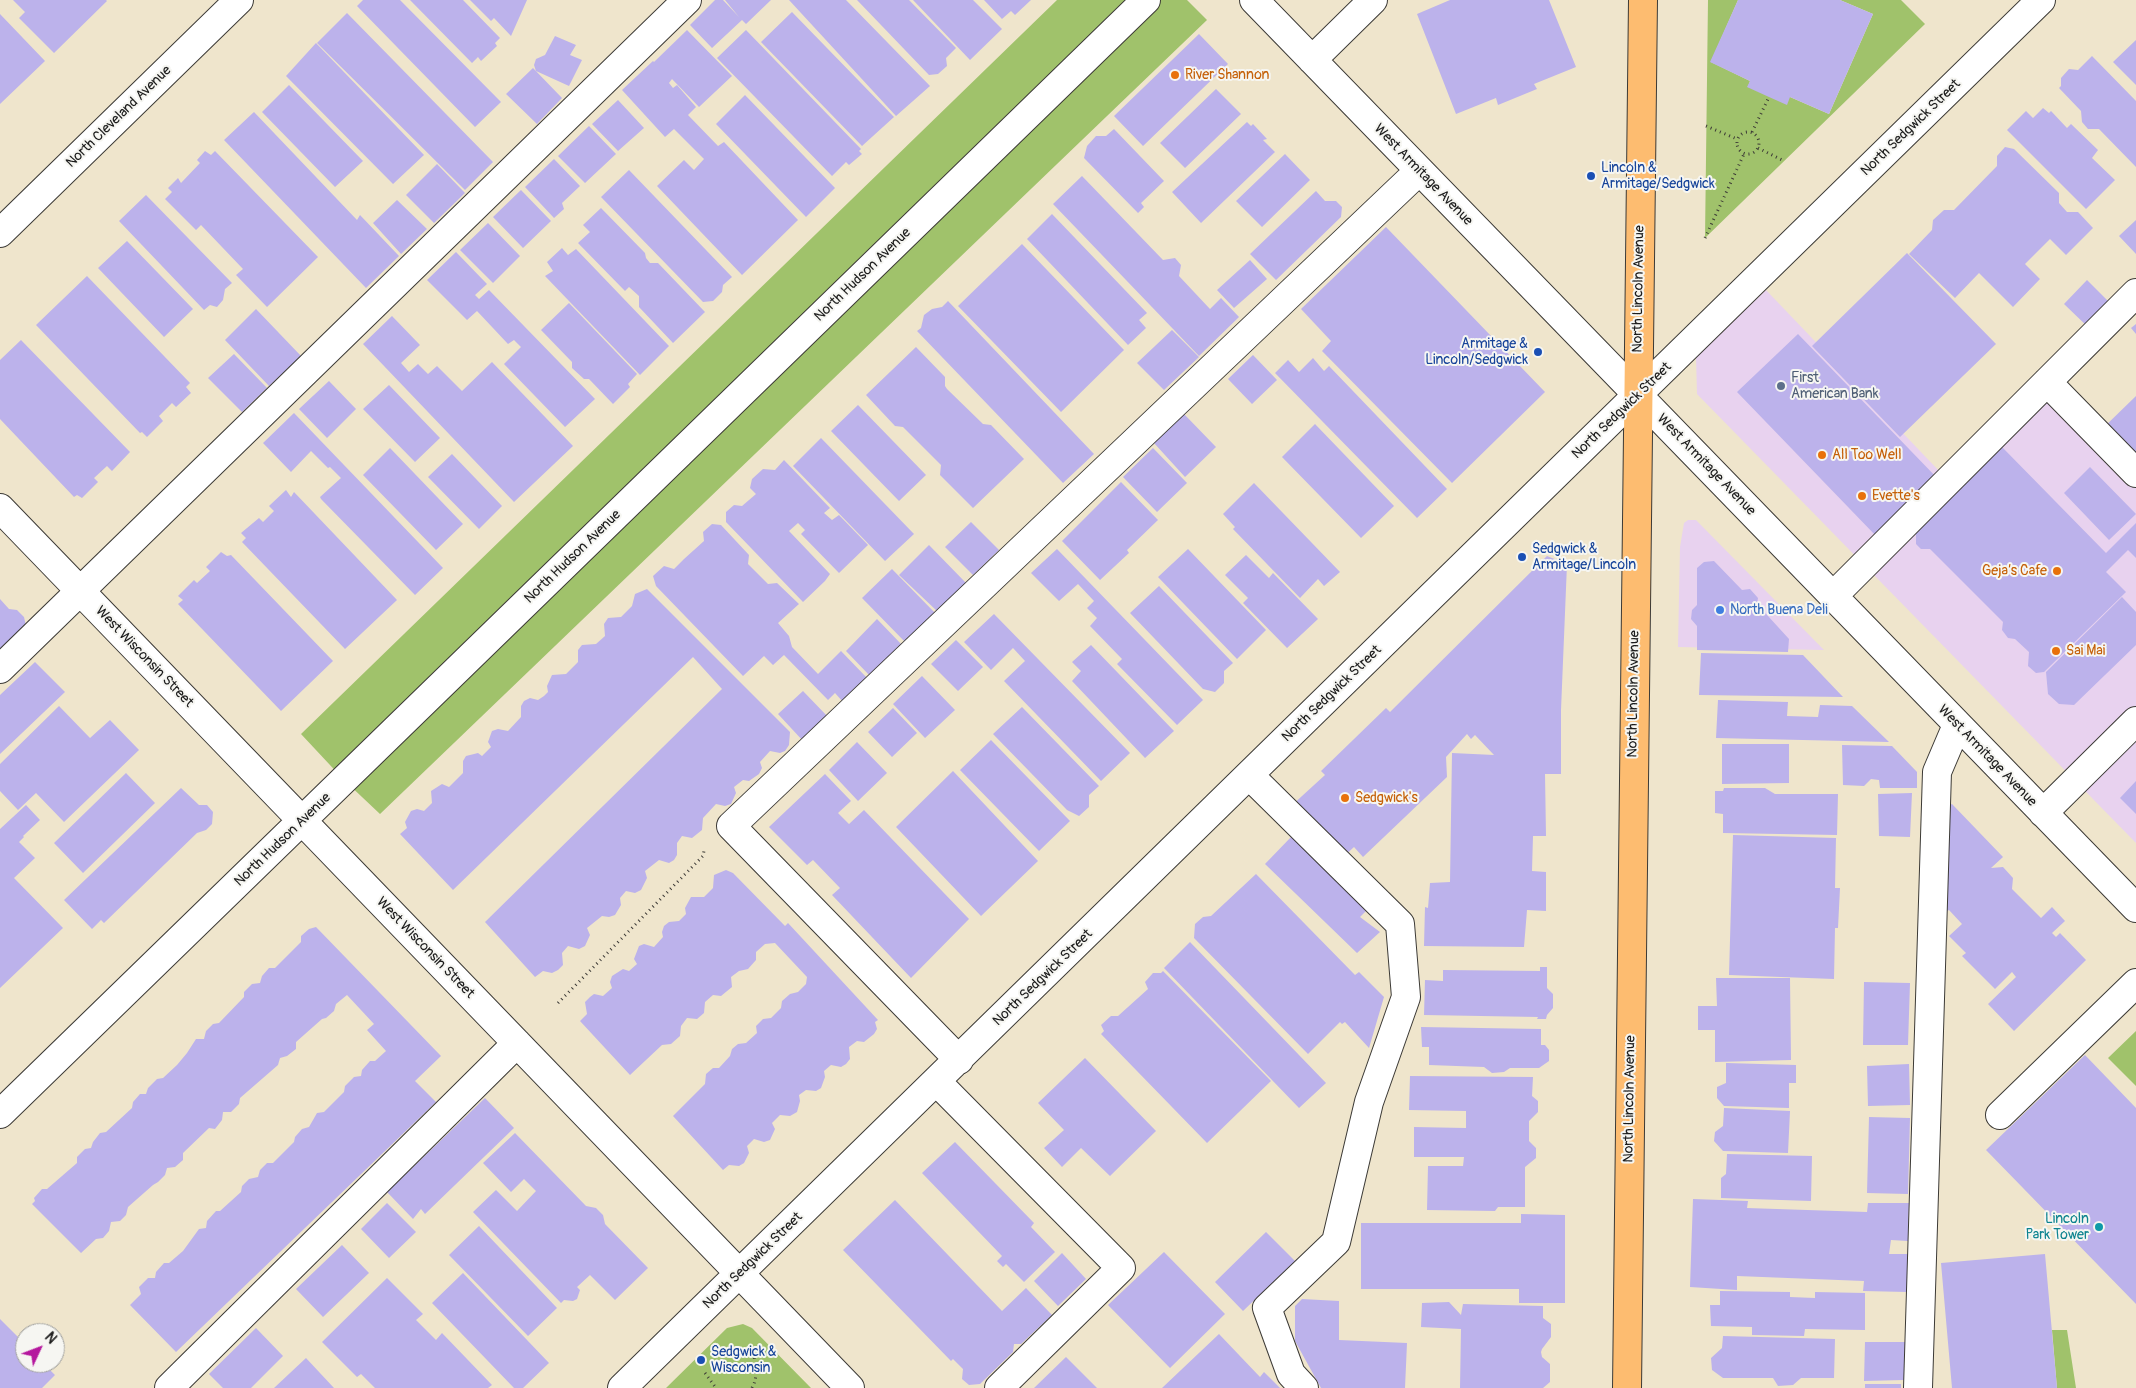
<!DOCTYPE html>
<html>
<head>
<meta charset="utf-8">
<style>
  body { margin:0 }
  #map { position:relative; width:2136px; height:1388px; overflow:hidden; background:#efe5cc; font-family:Pangolin,sans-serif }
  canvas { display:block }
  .north { position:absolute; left:15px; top:1323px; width:50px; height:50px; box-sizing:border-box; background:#f6f6f2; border:1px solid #9f9f9c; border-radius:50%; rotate:47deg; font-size:14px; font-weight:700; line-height:20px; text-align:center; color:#1c1c1c }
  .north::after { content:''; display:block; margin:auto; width:18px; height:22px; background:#b5179e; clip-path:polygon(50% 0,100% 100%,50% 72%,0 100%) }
</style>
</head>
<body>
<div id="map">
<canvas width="2136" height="1388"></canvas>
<div class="north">N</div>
</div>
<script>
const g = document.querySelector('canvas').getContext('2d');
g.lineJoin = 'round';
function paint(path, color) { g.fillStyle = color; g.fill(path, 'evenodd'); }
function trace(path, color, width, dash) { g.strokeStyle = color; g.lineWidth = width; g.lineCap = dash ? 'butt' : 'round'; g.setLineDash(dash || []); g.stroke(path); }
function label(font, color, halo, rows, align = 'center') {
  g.font = font + ' Pangolin,sans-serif'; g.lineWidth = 4; g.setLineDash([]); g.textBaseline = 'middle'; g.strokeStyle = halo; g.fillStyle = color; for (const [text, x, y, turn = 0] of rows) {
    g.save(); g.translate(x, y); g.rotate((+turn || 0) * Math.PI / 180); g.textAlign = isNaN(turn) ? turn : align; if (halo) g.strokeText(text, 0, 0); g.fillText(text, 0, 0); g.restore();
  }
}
paint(new Path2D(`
  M1766 290 1942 474 2035 381 2136 485V843L1697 394 1696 357Z
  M1688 520H1696L1824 650 1678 647 1680 547 1684 523Z`), '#e8d2ef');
paint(new Path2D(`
  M1057 0H1187L1207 20 380 814 344 780 301 734Z
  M1708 0H1738L1711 62 1750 81 1748 87 1790 97 1829 114 1873 14 1840 0H1901L1925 24 1705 238Z
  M2136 1031V1086L2108 1058Z
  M743 1324 752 1328 811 1388H666L727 1328Z
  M2052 1330H2067L2076 1388H2057Z`), '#a0c26b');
paint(new Path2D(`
  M13 0H106L107 1 54 53 19 18 25 12Z
  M363 0H400L501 102 475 127 357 6Z
  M410 0H463L500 38 495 43 497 46 481 61 478 57 472 63Z
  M470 0H527L511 36 494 18 491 21Z
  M715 0H723L739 17 725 0H771L746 24 742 20 712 48 690 25Z
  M789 0H846L930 86 896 116Z
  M857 0H909L956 48 946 58 947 66 938 74 929 75Z
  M913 0H973L1002 29 970 60Z
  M984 0H1031L1015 15 1011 11 1002 19Z
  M1450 0H1549L1576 67 1534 84 1537 89 1498 105 1496 98 1456 114 1417 14Z
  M1738 0H1840L1873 14 1829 114 1790 97 1787 105 1769 97 1747 87 1750 81 1710 62Z
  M792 12 894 117 862 146 761 42Z
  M347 13 493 162 465 190 317 43Z
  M0 14 45 61 0 104Z
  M687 30 732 76 699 107 672 79 669 83 673 88 677 85 696 107 688 115 718 146 724 142 798 220 742 275 657 186 684 160 694 170 704 159 674 129 665 137 622 90 653 61 654 62Z
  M746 30 861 149 859 151 862 154 849 165 846 162 832 176 717 58Z
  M1199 34 1228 64 1143 146 1114 116Z
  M555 36 576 45 570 55 582 60 569 86 536 71 534 65 536 59 545 55Z
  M2136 40V85L2113 62Z
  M316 43 424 155 393 184 286 76Z
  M2092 56 2136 101V167L2099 129H2088L2082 122 2081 111 2059 88 2061 86V78L2069 69 2078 70Z
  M533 68 562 98 537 124 506 94Z
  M289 85 363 161 335 187 262 112Z
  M1216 89 1241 114 1185 168 1160 143Z
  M745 95 835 188 806 217 716 124Z
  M618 100 644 128 618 151 592 124Z
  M2043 108 2049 113 2051 111 2067 128 2071 124 2098 150 2092 158 2115 180 2086 209 2007 130 2026 111 2033 118Z
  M254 112 357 220 360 215 399 256 366 288 224 140Z
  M1247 122 1251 126 1253 124 1267 139 1263 140 1275 152 1201 223 1172 192Z
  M589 126 616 154 585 183 558 156Z
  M1114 129 1164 181 1141 203 1144 207 1138 213 1084 158 1087 146 1096 136H1106Z
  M2005 147 2014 149 2059 193V203L2067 212H2078L2093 228 2066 255 2050 239 2025 264 2040 279 2013 307 1979 273 1955 298 1909 254 1932 230 1933 220 1944 210H1954L1997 166V156Z
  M205 151 211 155 215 151 318 257 267 307 236 275 243 269 201 225 196 230 165 199 172 192 168 188 178 178 181 183 200 163 197 160Z
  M1285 154 1310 180 1262 227 1236 201Z
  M554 159 580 186 562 203 564 209 554 218 525 187Z
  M437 164 465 193 434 223 406 195Z
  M629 170 732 277 723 285 722 292 713 301 703 302 601 197Z
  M1082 176 1163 260 1175 258 1181 265 1179 276 1210 309 1221 298 1239 317 1199 356 1053 204Z
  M521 190 551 221 523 248 493 217Z
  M1316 191 1325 201H1336L1342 207 1341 217 1276 280 1250 254Z
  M146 195 232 283 225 289 223 300 217 307 210 305 204 310 119 221Z
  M397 200 427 229 401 254 373 223Z
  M601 208 645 253 646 258 650 263H658L705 312 673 343 639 307V296L629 287 625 291 578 243 590 232 583 225Z
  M1052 214 1147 313 1139 320 1146 328 1128 345 1027 239Z
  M2136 220V254L2119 236Z
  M488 223 520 256 493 283 460 250Z
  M1386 227 1545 392 1452 483 1322 351 1331 341 1301 309Z
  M127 241 193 309 164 337 98 268Z
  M1022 244 1124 350 1061 412 958 306Z
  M562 248 568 255 576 249 669 346 640 375 545 276 553 271 547 262Z
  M456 252 487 284 475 295 479 299 489 290 595 399 565 427 504 364 521 347 514 340 508 344 477 311 467 320 427 280Z
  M1907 253 1996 344 1900 437 1812 346Z
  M1250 260 1267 279 1234 308 1217 290Z
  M87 276 190 383 186 387 191 393 176 407 172 403 159 416 163 421 147 437 142 432 140 433 36 325Z
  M2087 280 2114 307 2091 330 2064 304Z
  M948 301 1094 454 1063 483 917 331 921 328 924 315 932 309 942 307Z
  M569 303 637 374 628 384 630 387 613 404 589 379H584L572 368V362L541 330Z
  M256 309 301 356 269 386 225 340Z
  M392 316 420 345 401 363 409 372 418 364 428 374 437 366 462 391 492 362 573 446 514 502 363 344Z
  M2136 324V334L2131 328Z
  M1172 330 1199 357 1164 390 1137 363Z
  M1798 334 1938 479 1877 537 1737 392Z
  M21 340 130 452 112 471 107 466 94 478 98 482 82 498 77 495 74 497 0 419V360Z
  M916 347 945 377V386L947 389 983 424 991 425 1024 459 973 508 940 475 941 465 903 427 895 426 866 395Z
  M234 354 267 388 242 412 208 378Z
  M1253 355 1277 380 1252 404 1228 379Z
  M1313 358 1324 371 1329 366 1447 489 1417 518 1275 373 1288 360 1299 372Z
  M329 381 356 409 327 438 299 409Z
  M389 385 440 438 415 462 363 409Z
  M2136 396V466L2101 430Z
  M858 405 926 475 899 501 831 431Z
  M294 413 443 568 415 595 321 499 320 497 341 478 330 467 328 468 311 451 291 472 263 443Z
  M1184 414 1216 447 1185 477 1154 443Z
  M1315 424 1394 506 1361 538 1282 457Z
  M821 438 914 534 885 561 793 466Z
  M2002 447 2106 553 2136 523V558L2128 550 2106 572 2126 592 2044 672 2036 673 2028 666 2029 652 2015 639 2008 638 2002 630 2003 622 1930 549H1921L1916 544V532Z
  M390 448 463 524 436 550 363 475Z
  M1153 448 1187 483 1157 512 1123 477Z
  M452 454 502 506 479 529 428 477Z
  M784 460 830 508 824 513 832 520 839 515 868 545 839 573 801 534 805 530 798 523 789 531 830 574 825 581 803 602 726 522V512L734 505 742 506 756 494 750 488 752 479 763 469 775 470Z
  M2090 467 2136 514 2109 540 2064 493Z
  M1121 482 1158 520 1127 550 1129 553 1100 580 1062 541Z
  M1254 483 1340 572 1324 586 1318 579 1300 598 1233 529 1235 527 1223 514Z
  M286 490 291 497 294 492 397 600 345 649 242 542 246 538 241 533 259 518 263 522 274 511 269 506Z
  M971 522 999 550 973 575 945 547Z
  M712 524 721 525 749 555 748 564 768 584 777 583 799 604 778 623 789 636 792 647 818 674 841 651 868 679 843 702 835 693 828 700 784 655 773 665 764 656 743 676 656 586 653 576 664 566 674 569 684 559 704 541 703 532Z
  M929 545 966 583 937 611 899 575Z
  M1057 549 1203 700 1177 725 1117 664 1122 659 1090 626 1097 618 1087 608 1094 601 1078 584 1059 601 1031 573Z
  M1188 549 1266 630 1237 659 1158 577Z
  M221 552 227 556 231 555 333 661 281 711 178 604 183 600 178 596 194 580 197 583 210 571 206 567Z
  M1246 555 1269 578 1273 573 1318 619 1287 648 1243 603 1248 598 1225 575Z
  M1547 556 1567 564 1561 710V774H1545L1546 836H1533L1532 871 1546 872V911L1527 910 1524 947 1424 946 1425 907 1428 908 1430 883 1450 882 1452 753 1494 755 1475 735 1471 739 1467 734 1446 757 1447 777 1363 857 1354 847 1340 860 1290 807 1325 775 1321 771 1386 708 1390 712Z
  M1714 561 1742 590 1750 589 1758 598 1757 604 1789 639 1788 652 1697 650V626L1691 619 1692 610 1697 605V568L1704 562Z
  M892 569 937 615 907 644 862 598Z
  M1159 586 1233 663 1224 671V683L1215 692 1203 689 1130 613Z
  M647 589 790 732 789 745 785 751 780 753 770 751 760 762 762 768 759 774 749 781 743 780 734 787 736 793 731 804 725 806 716 804 703 818 702 830 692 838 682 836 677 843V855L674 860 669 863 659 860 645 871 647 878 641 890 635 893 626 891 620 898 621 905 615 915 609 917 602 916 587 928 590 935 585 946 579 949 568 946 562 953 563 965 558 970 552 973 543 971 535 977 485 922 722 689 693 657 453 890 400 834 407 828 405 822 411 811 417 809 424 811 432 803 431 791 442 784 449 787 463 773V761L466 756 478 753 482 756 491 747 488 742 492 731 498 729 508 731 521 717V706L524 701 530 698 538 700 544 696 548 692 547 686 552 675 566 674 578 662V650L582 645 596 644 605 636 604 624 608 618 621 617 632 606 635 594Z
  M2122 597 2136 612V645L2074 705 2059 704 2048 694 2046 672Z
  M0 599 9 609 17 610 24 617 26 626 0 650Z
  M994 614 1130 753 1101 781 1004 681 1025 661 1013 648 991 670 964 642Z
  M877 619 903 646 871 677 846 651Z
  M956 640 983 667 958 691 931 664Z
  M1091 645 1174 731 1145 758 1072 681 1081 671 1072 662Z
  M1701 653 1803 655 1843 697 1699 695Z
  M35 662 65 692 0 754V695Z
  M922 676 955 710 925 738 893 704Z
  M803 691 829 718 804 742 778 714Z
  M1718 700 1788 702 1787 716 1818 717 1820 705 1852 706 1889 742 1716 738Z
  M59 706 90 738 110 720 139 750 64 822 36 793 18 810 0 791V764Z
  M1022 707 1099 786 1089 795V807L1079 816 1067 810 993 734Z
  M893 708 917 733 892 757 868 732Z
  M991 740 1070 821 1039 851 960 770Z
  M857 742 887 773 858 801 829 770Z
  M1722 744H1789V783L1722 784Z
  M1842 745 1892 746 1917 772V788H1880L1879 780 1871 779 1864 786 1843 785Z
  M953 771 1038 861 981 916 896 827Z
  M126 773 155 803 83 873 54 843Z
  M825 774 851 801 838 813 849 824 864 810 969 919 911 978 832 895 840 888 813 860 807 865 769 827Z
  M2136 781V814L2120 798Z
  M181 788 199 805H207L213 812 212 824 206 830 197 833 104 923 101 920 92 929 64 900Z
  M1724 788H1765L1775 794H1838L1837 835 1723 833V814L1715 813V791H1723Z
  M1912 793 1910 837 1879 836 1878 794Z
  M1952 804 2003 857 1991 868 2003 867 2013 878 2012 889 2041 918 2052 907 2065 921 2052 933 2056 937 2060 933 2086 960 2014 1031 1988 1004 2016 977 2012 972 1995 989 1962 956 1966 953 1949 936 1962 924 1949 910 1943 913 1949 805Z
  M26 805 40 820 23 836 24 837 19 842 35 858 14 878 63 928 0 988V829Z
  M1733 835 1836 838 1835 888H1840L1838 928H1835L1834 979 1729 975Z
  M1292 836 1368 909 1360 917 1380 932 1357 953 1265 864Z
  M726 870 733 873 785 926 788 923 878 1020 875 1022 877 1029 874 1034 864 1042 857 1041 849 1047 850 1059 846 1064 841 1067 831 1065 824 1071 825 1077 821 1088 816 1091 806 1090 799 1095 800 1101 797 1112 790 1116 780 1115 772 1123 775 1129 770 1140 764 1142 754 1139 747 1146 749 1153 744 1163 739 1166 729 1165 723 1170 673 1116 705 1084 706 1074 713 1068H719L730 1056 732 1049 738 1044 746 1043 757 1033 756 1026 763 1019 771 1018 781 1008 782 1001 790 994 798 992 806 984 807 977 775 943 765 944 756 952V960L748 969 739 971 731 977 732 987 721 996 713 995 705 1002 704 1013 697 1019 687 1018 681 1026 680 1036 671 1044 662 1045 630 1075 580 1021 587 1014 585 1002 590 997 594 994 603 996 612 988 610 982 612 976 623 969 629 971 637 964 634 959 639 946 644 944 654 947 663 937 662 932 664 926 669 922 679 921 686 914 685 908 691 897H704L713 888 714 875Z
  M1256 874 1355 975 1359 972 1384 997 1369 1048 1345 1022 1342 1024 1340 1022 1308 1054 1194 938 1195 924 1203 917 1211 916Z
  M316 927 441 1056 415 1081 436 1102 176 1352 130 1305 141 1294 139 1287 148 1278H155L156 1272 164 1263H169L183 1251 199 1229 206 1228 207 1221 216 1211H220L241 1192 242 1186 249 1179 258 1177 260 1170 267 1163H273L294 1142 295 1137 302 1129 309 1127 317 1113 324 1112 344 1092 345 1086 354 1077 361 1076 362 1070 370 1061H375L386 1051 367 1030 374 1024 347 995 336 1004 334 1011 326 1018 322 1019 296 1042V1049L287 1056 280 1058 278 1065 240 1098 239 1104 231 1112H223L222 1120 215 1129 209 1128 183 1153V1160L175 1167 167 1168 165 1175 158 1182 153 1185 128 1207 126 1215 120 1221 111 1222 109 1231 103 1238 96 1239 81 1253 32 1204 35 1201 34 1198 42 1189H47L77 1163V1157L85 1149 91 1148 93 1142 100 1133 106 1132 132 1108 133 1102 140 1094H146L148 1088 157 1079 163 1078 177 1065 187 1053 196 1039H204L206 1031 213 1024 219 1023 244 997V992L252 984 260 983 262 976 269 968H275L301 942V936L309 929Z
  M1190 942 1326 1083 1299 1108 1164 968Z
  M1540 967H1547V988L1553 994V1008L1547 1015 1546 1019H1537L1538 1017 1424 1015 1425 980 1443 981V970L1540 971Z
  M1163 971 1271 1081 1207 1143 1101 1034 1104 1031 1101 1025 1111 1016H1118L1148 989 1145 982 1153 973H1161Z
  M1716 978H1790L1791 1060 1715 1062V1030H1698V1006H1717Z
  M1864 982 1910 983 1908 1045H1863Z
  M1421 1027 1541 1029V1045H1545L1549 1050V1061L1539 1068H1510L1504 1072 1492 1073 1484 1067 1429 1065V1047H1422Z
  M2085 1055 2136 1108V1304L1986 1150Z
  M1085 1058 1156 1131 1110 1176 1081 1148 1062 1167 1044 1148 1064 1130 1038 1103Z
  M1726 1063 1796 1065V1083H1789V1108L1724 1106 1717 1098V1087L1726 1083Z
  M1909 1064 1910 1105 1868 1106 1867 1066Z
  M1410 1076 1533 1077 1532 1096 1538 1101V1112L1529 1121V1141L1536 1148V1158L1525 1167V1207H1498L1495 1211 1427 1210 1428 1166H1463L1464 1157H1414V1127L1466 1128V1111L1409 1110Z
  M485 1098 514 1128 425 1214 421 1209 413 1219 387 1192Z
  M1724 1108 1790 1111 1788 1153 1723 1151 1714 1141 1715 1132 1723 1126Z
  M1869 1117 1910 1118 1908 1194 1867 1193Z
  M515 1133 586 1206 596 1208 603 1215 605 1224 648 1268 615 1300 590 1275 577 1287 580 1290 577 1299 573 1301 564 1300 561 1303 473 1212 496 1190 517 1211 536 1191 524 1179 511 1192 483 1163Z
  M955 1142 1034 1223 1031 1227 1055 1252 1024 1282 1006 1264 1003 1267 997 1261 1002 1256 922 1173Z
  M1727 1154 1812 1156 1811 1201 1721 1198V1178L1726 1174Z
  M1693 1199 1748 1201 1747 1208 1867 1212 1868 1203H1909L1908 1241 1891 1240 1889 1254H1908L1907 1292 1863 1291 1864 1281 1737 1276V1290L1690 1287Z
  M895 1200 1002 1311 1026 1288 1052 1315 1021 1344H1014L1013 1352 980 1384 969 1385 962 1379 963 1369 953 1359 951 1361 843 1250Z
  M387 1203 416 1232 389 1258 361 1229Z
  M1521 1214 1565 1215V1303H1519V1289H1361V1223H1521Z
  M479 1226 557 1308 528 1336 449 1255Z
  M1266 1232 1295 1261 1243 1311 1215 1282Z
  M342 1245 369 1273 323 1317 296 1289Z
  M1164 1252 1225 1314 1170 1368 1108 1305Z
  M1062 1253 1086 1279 1058 1306 1034 1281Z
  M2045 1254 2057 1388H1952L1941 1263Z
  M463 1273 549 1363 523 1388H514L432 1303Z
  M387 1278 423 1314 416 1320 436 1340 442 1333 492 1385 488 1388H375L361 1374 357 1377 322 1342Z
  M1720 1291 1790 1292V1297L1815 1298V1292L1865 1293V1330L1805 1329 1804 1336 1752 1335V1327L1711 1326 1710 1305H1720Z
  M1302 1299 1339 1301V1340L1407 1343 1405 1388H1321L1295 1341V1306Z
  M1449 1302 1461 1315 1463 1304 1543 1306V1318L1551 1324V1337L1542 1349 1541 1352 1542 1357 1550 1364V1382L1543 1388H1460L1461 1329 1421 1327 1422 1303Z
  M0 1319 25 1344V1363H43L55 1375 42 1388H0Z
  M256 1328 283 1356 251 1388H223L209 1374Z
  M1219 1334 1260 1377 1264 1372 1280 1388H1162Z
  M1723 1336 1835 1339 1834 1378H1801L1793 1385 1778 1386 1773 1378H1723L1712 1370 1711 1358 1722 1348Z
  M1865 1342H1905L1904 1380 1864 1381Z
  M1066 1357 1097 1388H1034Z
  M306 1358 334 1388H274Z
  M1865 1384H1901V1388H1865Z`), '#bcb2eb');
const minor = new Path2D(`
  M1254 0 2136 908
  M1312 60 1373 0
  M0 233 239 0
  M2047 382 2136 473
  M0 508 850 1388
  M1833 596 2136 293
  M0 669 687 0
  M1249 775 1400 924 1406 997 1369 1102 1336 1242 1267 1308 1291 1374 1304 1388
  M2043 813 2136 721
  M959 1060 731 826 1419 171
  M936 1081 1121 1268 999 1388
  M0 1114 1146 0
  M2000 1115 2136 983
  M169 1388 517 1043
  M622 1388 2041 0
  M1918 1388 1937 772 1957 725`);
const major = new Path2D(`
  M1627 1388 1643 0`);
trace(minor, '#3c3a36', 30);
trace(major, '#3c3a36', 30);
trace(new Path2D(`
  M1706 126 1737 139
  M1737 143a11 11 0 1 1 22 0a11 11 0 1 1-22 0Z
  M1752 132 1769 97
  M1758 148 1784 161
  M1705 238 1744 154
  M558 1003 703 856 704 851
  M705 1373 716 1388
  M752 1388C758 1377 756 1368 754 1356`), '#3c3a36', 3, [1, 4]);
trace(minor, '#fff', 28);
trace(major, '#fdbc70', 28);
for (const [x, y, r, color] of [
  [1175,75,5,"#e8710a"],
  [1591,176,5,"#1a4fb4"],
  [1538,352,5,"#1a4fb4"],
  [1781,386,5,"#5c6f8a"],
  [1822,455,5,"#e8710a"],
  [1862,496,5,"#e8710a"],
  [1522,557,5,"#1a4fb4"],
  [2057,571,5,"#e8710a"],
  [1720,610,5,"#3f7fe0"],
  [2056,651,5,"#e8710a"],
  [1345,798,5,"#e8710a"],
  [2099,1227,5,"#0f9aa8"],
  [701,1360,5,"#1a4fb4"]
]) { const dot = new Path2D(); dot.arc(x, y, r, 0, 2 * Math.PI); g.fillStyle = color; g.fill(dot); trace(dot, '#f6f6f2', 2); }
label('14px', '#c56008', '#f6f6f2', [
  ["River Shannon",1185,75],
  ["All Too Well",1832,455],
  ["Evette's",1872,496],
  ["Geja’s Cafe",2047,571,"right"],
  ["Sai Mai",2066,651],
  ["Sedgwick's",1355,798]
], 'left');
label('14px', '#1c1c1c', '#f6f6f2', [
  ["North Cleveland Avenue",119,117,-44],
  ["North Sedgwick Street",1911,128,-44],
  ["West Armitage Avenue",1423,175,46],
  ["North Hudson Avenue",863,275,-44],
  ["North Lincoln Avenue",1639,289,-89],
  ["North Sedgwick Street",1622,411,-44],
  ["West Armitage Avenue",1706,465,46],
  ["North Hudson Avenue",573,557,-44],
  ["West Wisconsin Street",144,657,46],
  ["North Sedgwick Street",1332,694,-44],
  ["North Lincoln Avenue",1634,694,-89],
  ["West Armitage Avenue",1987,756,46],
  ["North Hudson Avenue",283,840,-44],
  ["West Wisconsin Street",425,948,46],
  ["North Sedgwick Street",1043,978,-44],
  ["North Lincoln Avenue",1630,1099,-89],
  ["North Sedgwick Street",753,1261,-44]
]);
label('14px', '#164399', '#f6f6f2', [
  ["Lincoln &",1601,168],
  ["Armitage/Sedgwick",1601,184],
  ["Armitage &",1528,344,"right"],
  ["Lincoln/Sedgwick",1528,360,"right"],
  ["Sedgwick &",1532,549],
  ["Armitage/Lincoln",1532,565],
  ["Sedgwick &",711,1352],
  ["Wisconsin",711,1368]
], 'left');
label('14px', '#4e5e75', '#f6f6f2', [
  ["First",1791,378],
  ["American Bank",1791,394]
], 'left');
label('14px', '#366cbe', '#f6f6f2', [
  ["North Buena Deli",1730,610]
], 'left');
label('14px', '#0d838f', '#f6f6f2', [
  ["Lincoln",2089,1219],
  ["Park Tower",2089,1235]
], 'right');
</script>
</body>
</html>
